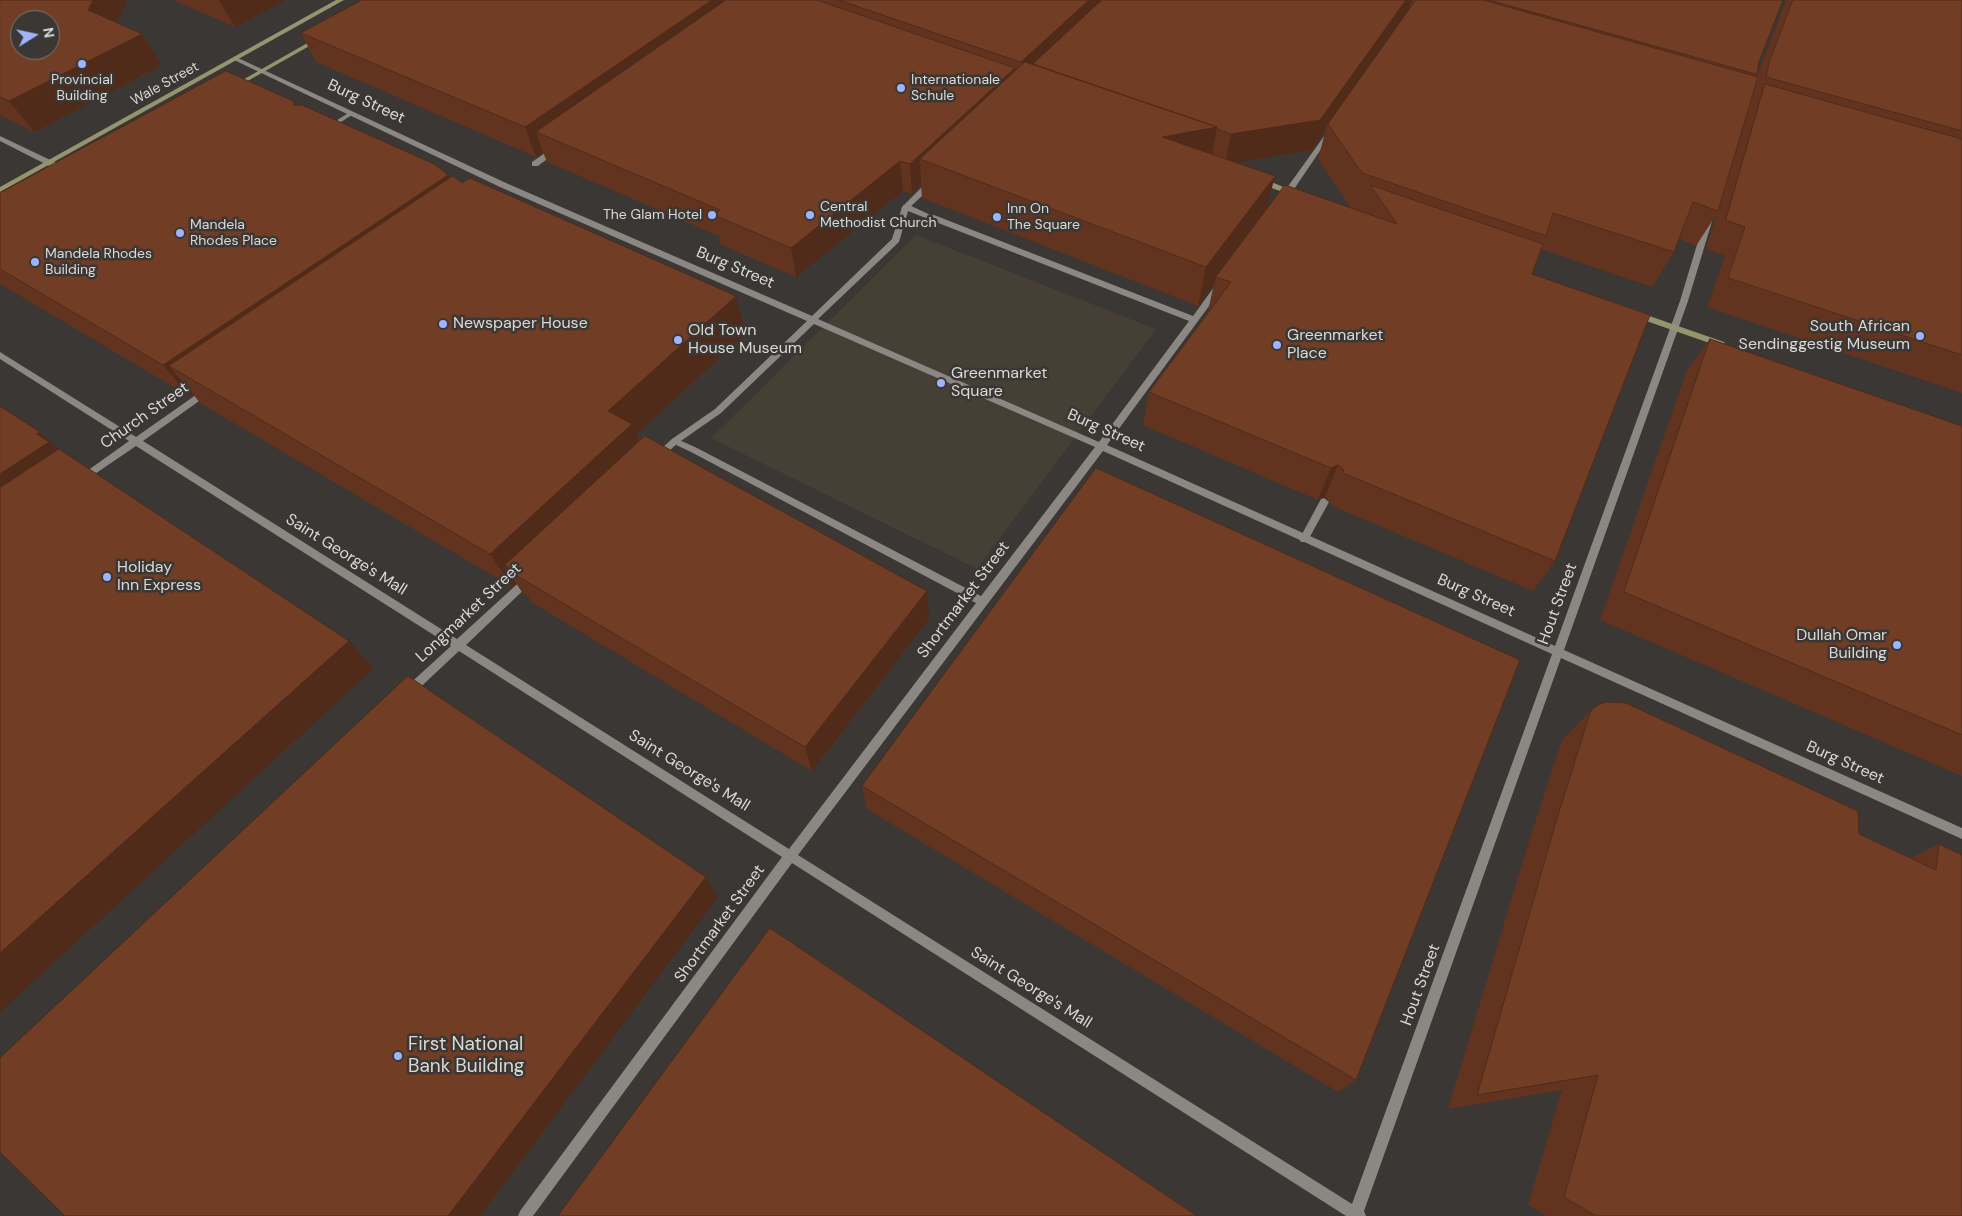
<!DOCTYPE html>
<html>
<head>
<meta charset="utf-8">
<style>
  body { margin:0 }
  #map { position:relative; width:1962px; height:1216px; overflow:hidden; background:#3a3734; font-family:"DM Sans",sans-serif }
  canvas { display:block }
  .north { position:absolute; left:10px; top:10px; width:50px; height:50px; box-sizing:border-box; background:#3a3734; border:1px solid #7a7875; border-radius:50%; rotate:80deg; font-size:14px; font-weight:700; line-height:20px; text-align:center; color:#dad9d6 }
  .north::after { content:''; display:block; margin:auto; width:18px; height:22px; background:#9eb4fd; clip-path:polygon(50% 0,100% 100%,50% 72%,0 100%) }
</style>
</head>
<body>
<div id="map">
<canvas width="1962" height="1216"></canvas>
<div class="north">N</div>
</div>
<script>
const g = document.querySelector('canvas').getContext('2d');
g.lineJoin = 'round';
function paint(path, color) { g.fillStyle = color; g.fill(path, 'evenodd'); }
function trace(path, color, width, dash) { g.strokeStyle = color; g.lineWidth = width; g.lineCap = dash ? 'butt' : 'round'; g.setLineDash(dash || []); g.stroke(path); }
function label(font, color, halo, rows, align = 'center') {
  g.font = font + ' "DM Sans",sans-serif'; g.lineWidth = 5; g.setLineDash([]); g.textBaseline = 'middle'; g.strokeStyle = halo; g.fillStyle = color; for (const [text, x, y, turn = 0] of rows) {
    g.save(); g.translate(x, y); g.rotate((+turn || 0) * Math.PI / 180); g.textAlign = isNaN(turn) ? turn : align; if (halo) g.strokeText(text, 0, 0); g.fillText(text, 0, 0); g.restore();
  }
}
paint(new Path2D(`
  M916 235 1156 329 977 569 711 438Z`), '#453f36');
paint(new Path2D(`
  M350 112 355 113 330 129H326V127Z
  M903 205H909L935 217 931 219H928L903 209Z
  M675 438 697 448 698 450 697 452H691L672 443 671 441 672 439Z
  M1324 498 1329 502 1307 542H1301L1299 539 1301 536 1321 499Z`), '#8b8883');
paint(new Path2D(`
  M234 58H238L506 183 812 316 892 239 902 207 928 181H934V185L909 208 899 242 818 319 1099 442 1189 321 928 219V215H934L1193 316 1217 283H1223V287L1107 445 1555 646 1680 301 1705 218 1706 216H1712L1713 218 1688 301 1564 650 1962 828V839L1561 658 1364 1211 1366 1216H1346L792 863 533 1216H518L520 1211 782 857 459 651 412 695 408 697 404 695 403 692 404 689 451 646 136 446 86 480H80L78 478 80 476 129 441 0 359V352L136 437 203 390H209L210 392 209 394 143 441 457 639 526 576H532L534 579 532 582 466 645 789 849 976 603 691 452 690 450 691 448H697L981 596 1095 447 814 324 721 413 678 443 660 459H654L652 457 654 455 672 439 715 409 807 321 500 187 234 60ZM1103 451 1552 654 1352 1204 798 855Z
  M1327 132 1332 133 1286 201H1280L1279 199Z
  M0 136 67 168 68 170 61 172 0 141Z
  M552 148 559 150 538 166H532V162Z`), '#8b8883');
paint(new Path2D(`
  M336 0H344L0 192V187Z
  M318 37 321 39 320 40 237 87 232 86Z
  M1258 179H1264L1298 193 1294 195H1291L1258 183Z
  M1635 311 1724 342 1725 344 1724 346H1718L1632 316V312Z`), '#94946f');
paint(new Path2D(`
  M0 0 117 23 142 34 162 65 34 132 0 115Z
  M173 0H286L235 27Z
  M362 0H1783L1759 62 1756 76H1757L1786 1 1785 0H1962V393L1707 307 1725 256 1706 249 1716 215 1696 246 1679 239 1674 252 1652 287 1541 249 1532 274 1555 561 1533 591 1330 505 1331 502 1325 497 1318 500 1143 425 1149 392 1210 311H1208L1214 284 1198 306 922 198 921 185 912 194 903 191 796 277 721 245 719 236 547 162 543 152 536 157 316 62 301 33ZM1326 129 1318 159 1351 208 1266 209 1235 162 1312 150Z
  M296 105 448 175 449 178 462 183 745 334 636 435 639 441 929 619 812 771 531 602 528 596 523 594 516 583 512 587 200 403 193 394 189 396 0 284V193Z
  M1710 339 1962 426V776L1600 620 1687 370Z
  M1591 710 1911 858 1939 844 1962 1216H1547L1528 1205 1562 1090 1448 1109 1529 841 1562 740Z
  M862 786 1356 1080 1338 1092 867 809Z`), '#623420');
paint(new Path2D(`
  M93 0H127L109 40 88 10Z
  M219 0H286L235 27Z
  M712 0H740L536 132 543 152 536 157 525 127Z
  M1089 0H1117L1020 92 1021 62Z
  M1406 0H1412L1407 15 1328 124 1326 129 1312 150 1225 164 1231 134Z
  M142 34 162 65 34 132 9 101Z
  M1015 68 1014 97 920 159 921 185 912 194 910 164Z
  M1217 127 1210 167 1162 137Z
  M900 161 903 191 796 277 791 248Z
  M448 175 463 207 169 366 193 394 189 396 163 365Z
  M1275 176 1265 215 1216 277 1214 284 1198 306 1206 267Z
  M736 296 745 334 636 435 646 460 516 572 505 565 516 583 512 587 490 554 608 411Z
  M40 432 72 462 0 528V474L37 434Z
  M1338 465 1325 497 1318 500 1331 468Z
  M927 591 929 619 812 771 805 747Z
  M349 641 374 668 0 1012V953Z
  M706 877 718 897 480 1216H448Z`), '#502b1a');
const building = new Path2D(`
  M0 0H93L88 10 142 34 9 101 0 97ZM20 20H50V50H20Z
  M362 0H712L525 127 301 33Z
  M726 0H817L1015 68 910 164 900 161 791 248 714 215 720 210 536 132Z
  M839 0H1089L1021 62Z
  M1102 0H1406L1320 120 1231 134 1217 129V127L1033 64Z
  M1416 0H1483L1758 77 1718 211 1693 202 1674 252 1553 213 1546 236 1362 173 1328 124Z
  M1489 0H1783L1759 62 1757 74Z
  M1793 0H1962V131L1766 77 1769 63Z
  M1025 62 1217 127 1162 137 1275 176 1206 267 920 159Z
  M226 71 293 101 294 105H302L434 164 448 175 163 365 0 269V193Z
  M1765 84 1962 139V355L1728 278 1745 227 1726 220Z
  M453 176 462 183 470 178 736 296 608 411 632 424 490 554 169 366Z
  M1285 185 1397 224 1370 185 1543 244 1532 274 1650 315 1555 561 1343 473 1344 470 1338 465 1331 468 1149 392 1231 282 1216 277Z
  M1710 339 1962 426V735L1624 592Z
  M0 406 40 432 37 434 49 442 0 474Z
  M645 436 927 591 805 747 514 574 516 572 505 565Z
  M59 449 349 641 0 953V488Z
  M1096 468 1520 660 1356 1080 862 786Z
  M408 676 706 877 448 1216H65L0 1152V1058Z
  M1606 702 1626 703 1858 811 1859 834 1936 870 1939 844 1962 855V1216H1596L1564 1197 1598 1075 1477 1095 1558 815 1591 710 1598 705Z
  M770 928 1197 1216H558Z`);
paint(building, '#723d25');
trace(building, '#502b1a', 1);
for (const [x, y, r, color] of [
  [82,64,5,"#9eb4fd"],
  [901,88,5,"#9eb4fd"],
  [712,215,5,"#9eb4fd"],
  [810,215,5,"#9eb4fd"],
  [997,217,5,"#9eb4fd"],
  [180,233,5,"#9eb4fd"],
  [35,262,5,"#9eb4fd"],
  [443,324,5,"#9eb4fd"],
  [1920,336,5,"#9eb4fd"],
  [678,340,5,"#9eb4fd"],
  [1277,345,5,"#9eb4fd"],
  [941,383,5,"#9eb4fd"],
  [107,577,5,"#9eb4fd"],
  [1897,645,5,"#9eb4fd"],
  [398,1056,5,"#9eb4fd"]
]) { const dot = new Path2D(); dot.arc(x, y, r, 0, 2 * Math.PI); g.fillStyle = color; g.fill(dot); trace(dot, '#3a3734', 2); }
label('14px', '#dad9d6', '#3a3734', [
  ["Provincial",82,80,"center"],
  ["Building",82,96,"center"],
  ["Internationale",911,80],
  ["Schule",911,96],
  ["Central",820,207],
  ["Methodist Church",820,223],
  ["Inn On",1007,209],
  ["The Square",1007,225],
  ["The Glam Hotel",702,215,"right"],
  ["Mandela",190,225],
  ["Rhodes Place",190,241],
  ["Mandela Rhodes",45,254],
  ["Building",45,270]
], 'left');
label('14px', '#dad9d6', '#3a3734', [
  ["Wale Street",165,84,-29]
]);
label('16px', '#dad9d6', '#3a3734', [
  ["Burg Street",366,102,25],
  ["Burg Street",735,268,23],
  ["Church Street",145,416,-35],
  ["Burg Street",1106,431,24],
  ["Saint George's Mall",346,555,32],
  ["Burg Street",1476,596,24],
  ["Shortmarket Street",964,600,-53],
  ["Hout Street",1558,604,-70],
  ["Longmarket Street",469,613,-43],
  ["Burg Street",1845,763,24],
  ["Saint George's Mall",689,771,32],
  ["Shortmarket Street",720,924,-54],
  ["Hout Street",1421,985,-70],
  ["Saint George's Mall",1031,988,32]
]);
label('16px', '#dad9d6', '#3a3734', [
  ["Newspaper House",453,324],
  ["South African",1910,327,"right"],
  ["Sendinggestig Museum",1910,345,"right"],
  ["Old Town",688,331],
  ["House Museum",688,349],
  ["Greenmarket",1287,336],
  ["Place",1287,354],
  ["Greenmarket",951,374],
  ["Square",951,392],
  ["Holiday",117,568],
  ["Inn Express",117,586],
  ["Dullah Omar",1887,636,"right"],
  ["Building",1887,654,"right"]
], 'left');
label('19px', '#dad9d6', '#3a3734', [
  ["First National",408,1045],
  ["Bank Building",408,1067]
], 'left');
</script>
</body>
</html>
